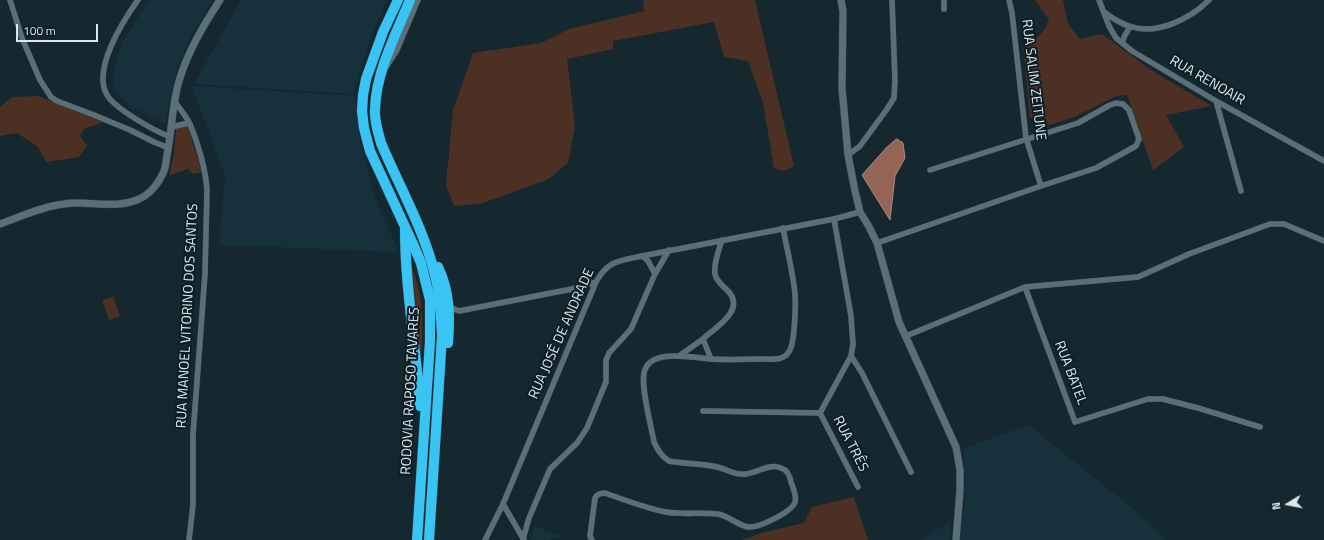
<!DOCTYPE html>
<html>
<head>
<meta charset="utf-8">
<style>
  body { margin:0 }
  #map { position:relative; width:1324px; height:540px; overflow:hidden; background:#15272f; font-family:"Titillium Web",sans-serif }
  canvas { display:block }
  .north { position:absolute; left:1268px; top:484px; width:40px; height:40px; -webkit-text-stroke:3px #0b1d25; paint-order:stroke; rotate:260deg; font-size:11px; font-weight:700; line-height:16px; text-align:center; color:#dce8ed }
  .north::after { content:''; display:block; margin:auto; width:14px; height:18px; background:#dce8ed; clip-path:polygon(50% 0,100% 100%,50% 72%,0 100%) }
  .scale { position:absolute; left:16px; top:24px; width:82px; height:18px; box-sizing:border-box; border:2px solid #dce8ed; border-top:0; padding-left:5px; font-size:12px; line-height:14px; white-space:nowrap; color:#dce8ed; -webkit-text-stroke:3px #0b1d25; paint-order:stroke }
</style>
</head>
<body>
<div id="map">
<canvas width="1324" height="540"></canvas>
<div class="north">N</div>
<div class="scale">100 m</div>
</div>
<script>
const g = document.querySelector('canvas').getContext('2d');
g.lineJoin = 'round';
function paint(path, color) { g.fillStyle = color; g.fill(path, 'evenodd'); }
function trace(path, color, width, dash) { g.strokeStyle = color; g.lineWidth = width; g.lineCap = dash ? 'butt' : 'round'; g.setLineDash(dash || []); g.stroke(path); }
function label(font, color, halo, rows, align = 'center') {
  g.font = font + ' "Titillium Web",sans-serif'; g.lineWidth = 4; g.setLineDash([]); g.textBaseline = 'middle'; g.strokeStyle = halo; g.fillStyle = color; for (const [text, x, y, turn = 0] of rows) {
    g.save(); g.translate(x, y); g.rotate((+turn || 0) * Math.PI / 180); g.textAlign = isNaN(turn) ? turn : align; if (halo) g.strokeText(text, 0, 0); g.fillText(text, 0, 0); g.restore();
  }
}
paint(new Path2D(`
  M149 0H213L190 37 176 71 165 124 133 108 121 98 113 86 115 67 122 43Z
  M241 0H387L372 35 353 94 194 84Z
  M192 86 356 96 360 142 377 203 399 252 219 245 225 176Z
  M1028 425 1130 506 1166 540H960L965 499 964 448Z
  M952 520 949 540H921Z
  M534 526 561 536 548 540H531Z`), '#17313c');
paint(new Path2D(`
  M643 0H755L794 166 784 171 774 168 763 103 748 61 724 57 714 22 613 41V49L567 59 575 127 568 163 547 180 480 204 454 206 446 185 453 110 473 53 541 43 569 29 644 11Z
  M1035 0H1063L1068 24 1080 39 1102 34 1151 70 1212 106 1166 115 1184 147 1153 170 1127 95 1116 96 1075 117 1049 125 1030 117 1023 44C1038 38 1042 36 1049 20Z
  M38 96 103 122 84 129 80 136 87 146 79 157 46 162 38 147 17 133 0 136V107L12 97Z
  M178 126 188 127 202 172 193 174 188 169 170 175V172L174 153 176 129Z
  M411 266C427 301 422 340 420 377L417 316Z
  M113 297 120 316 109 320 102 300Z
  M854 497 868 540H742L761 533 804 523 812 507Z`), '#4d3024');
const water = new Path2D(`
  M897 139 903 143 905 158 895 176 890 220 862 175 887 147Z`);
paint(water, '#946554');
trace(water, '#aa8c82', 1);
const minor = new Path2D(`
  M10 0 22 38 40 80 51 97 57 101 94 115 130 130 154 142 169 148
  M138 0C123 21 92 69 107 95 115 109 155 131 170 137
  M944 0V9
  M1009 0 1012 13 1026 138 1041 186
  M1099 0 1109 26 1116 38 1132 51 1216 101 1324 161
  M1104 12C1112 18 1119 23 1129 26 1156 36 1190 19 1209 0
  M1122 43 1125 35 1130 27
  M174 100C179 108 186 116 190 124 198 143 206 170 207 191L205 274 193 435V505L189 540
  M1216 101 1241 191
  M171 127 189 123
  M848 155 860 146 887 109 894 98 895 80 892 0
  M834 219 851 316 853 344 851 356 862 373 911 472
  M877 243 1041 186 1096 168 1136 146 1139 139 1129 110 1123 104 1116 103 1110 105 1078 123 930 170
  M642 256 648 261 655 274 669 250
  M1025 287 1075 422 1148 399H1163L1198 408 1260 427
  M449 307 459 311 572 289 596 282
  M906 336 1025 287 1138 277 1189 254 1270 224H1284L1324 241
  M703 339C716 327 746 310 728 291 723 286 716 281 715 274 713 264 719 250 722 240
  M679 356 703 339 711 359
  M703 411 820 413
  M820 413 858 487
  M820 413 851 356
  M503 504 524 540
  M523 539 529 518 550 469 577 443 587 428 606 382V360L609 353 631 329 655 274
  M485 540 503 504 596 282C608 260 620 261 642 256L834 219 860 212
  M592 540 590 536 595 498C597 494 600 493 605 493 625 500 645 508 666 512 683 515 700 512 718 514 729 516 737 525 748 527 759 528 792 512 795 502 797 496 793 488 791 482 790 476 787 470 781 468 769 463 757 473 746 474 735 476 727 469 717 467 701 463 684 464 669 461 661 456 658 450 654 442 651 425 641 389 644 373 649 347 693 358 711 359 728 360 744 359 760 359 769 359 783 361 788 353 793 347 793 338 794 330 795 318 796 306 795 294 793 272 787 250 783 228`);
const tertiary = new Path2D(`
  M841 0 843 11 842 88 848 155 855 191 860 212 868 225 877 243 899 322 956 447 960 470V490L956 540
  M386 66 396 50 417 0
  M0 224C20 217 43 206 64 204 88 200 115 210 139 199 149 195 159 183 163 173 166 168 166 161 167 155 172 130 172 105 179 81 188 51 203 26 220 0`);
const motorway = new Path2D(`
  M398 0 383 32 366 79 363 95 362 111 364 128 370 151 413 244 421 263 430 300V341L417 540
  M410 0C396 34 376 72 375 109 374 120 378 132 381 143 399 186 424 229 435 275 440 295 441 315 442 336L429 540
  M405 228C405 288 416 346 420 406
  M438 267C450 292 450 317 448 343`);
trace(minor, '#36444a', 6);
trace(tertiary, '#36444a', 8);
trace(motorway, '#36444a', 11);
trace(minor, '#5b6f78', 5.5);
trace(tertiary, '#5b6f78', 7);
trace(motorway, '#39c4f4', 10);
label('14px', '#dce8ed', '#0b1d25', [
  ["RUA SALIM ZEITUNE",1033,80,83],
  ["RUA RENOAIR",1207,81,30],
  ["RUA MANOEL VITORINO DOS SANTOS",188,316,-87],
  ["RUA JOSÉ DE ANDRADE",562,334,-66],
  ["RUA BATEL",1070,373,69],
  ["RODOVIA RAPOSO TAVARES",411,391,-87],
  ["RUA TRÊS",850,444,63]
]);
</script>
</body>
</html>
